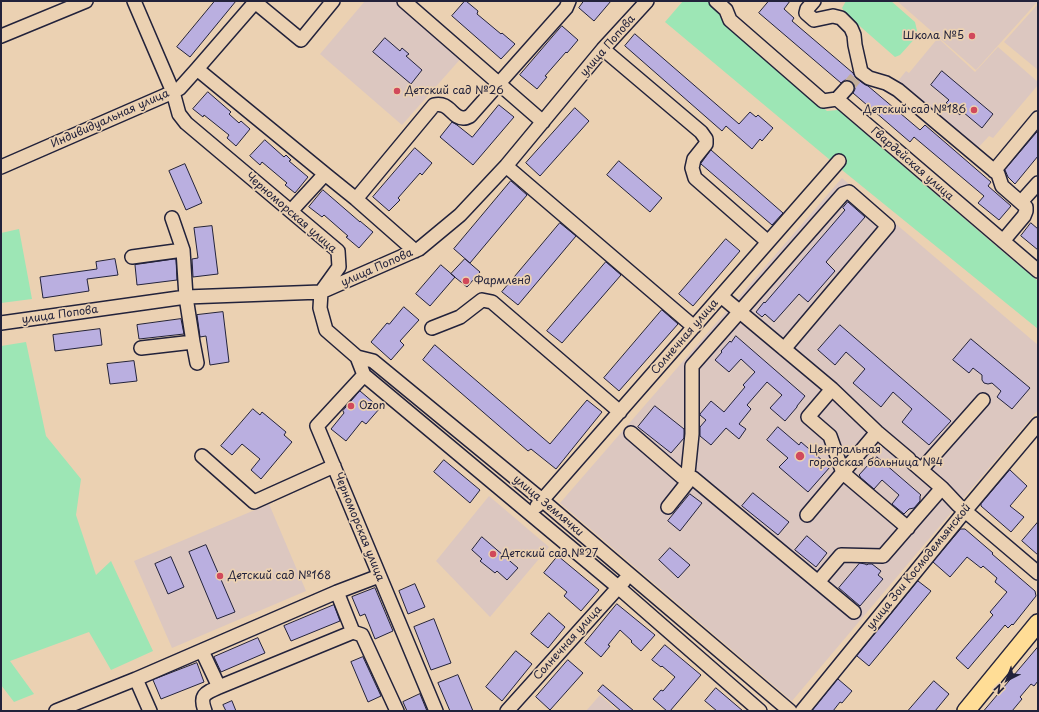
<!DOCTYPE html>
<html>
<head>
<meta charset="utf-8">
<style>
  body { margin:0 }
  #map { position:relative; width:1039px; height:712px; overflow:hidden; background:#ebd1b2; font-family:"Playpen Sans",sans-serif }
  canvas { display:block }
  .frame { position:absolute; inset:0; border:2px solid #22223b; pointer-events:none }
  .north { position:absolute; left:987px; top:660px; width:40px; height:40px; -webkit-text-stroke:3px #ebd1b2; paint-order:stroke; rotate:222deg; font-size:11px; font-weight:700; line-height:16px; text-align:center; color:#22223b }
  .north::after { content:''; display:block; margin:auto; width:14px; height:18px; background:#22223b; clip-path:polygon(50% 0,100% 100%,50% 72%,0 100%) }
</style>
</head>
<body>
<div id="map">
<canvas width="1039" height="712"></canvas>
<div class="frame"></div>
<div class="north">N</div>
</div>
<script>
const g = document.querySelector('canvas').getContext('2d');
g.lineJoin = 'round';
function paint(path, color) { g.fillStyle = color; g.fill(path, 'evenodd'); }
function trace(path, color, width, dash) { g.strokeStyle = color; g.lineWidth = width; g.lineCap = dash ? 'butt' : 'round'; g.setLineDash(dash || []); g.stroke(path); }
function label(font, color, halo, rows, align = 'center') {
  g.font = font + ' "Playpen Sans",sans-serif'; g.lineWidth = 3.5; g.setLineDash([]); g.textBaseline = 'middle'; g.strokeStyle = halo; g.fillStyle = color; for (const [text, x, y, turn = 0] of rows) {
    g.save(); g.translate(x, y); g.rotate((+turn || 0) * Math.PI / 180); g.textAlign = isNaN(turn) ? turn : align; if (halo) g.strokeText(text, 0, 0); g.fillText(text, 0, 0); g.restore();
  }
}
paint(new Path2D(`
  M365 1H398L463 56 402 125 320 54Z
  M897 1H1038L976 70Z
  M1038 4V70L1004 42Z
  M938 38 975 72 998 47 1038 82V85L993 138 989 136 977 149 898 81 906 71 909 73Z
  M842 178 1038 345V410L792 701 560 503Z
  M489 496 549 547 490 617 436 561Z
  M269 504 306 591 172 648 134 561Z
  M600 695 618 711H586Z`), '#dcc7c0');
paint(new Path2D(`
  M683 1H710L718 6 729 28 827 111 838 110 1002 251 1038 281V329L842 170 665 22Z
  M846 1H891L915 22 918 35 900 55 895 57 846 14 842 8Z
  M19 229 32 299 1 303V233Z
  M26 342 46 436 81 479 76 515 96 575 111 561 153 651 111 670 89 632 10 661 34 694 14 702 1 685V346Z`), '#9de6b5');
const building = new Path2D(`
  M215 1H236L190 57 177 47Z
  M465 1H466L478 11 477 14 501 34 502 33 515 44 501 59 452 16Z
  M584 1H611L594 21 579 8Z
  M769 1H790L784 9 794 18 792 21 853 73 856 78 864 84 868 86 920 130 925 125 991 182 988 186 1011 206 999 220 978 203 984 196 914 137 910 142 853 93 855 89V86L852 82 848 80H845L841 83 759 13Z
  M562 26 578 40 567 53 566 52 545 76 547 77 537 89 520 75Z
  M635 34 739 124 750 112 756 117 758 115 773 128 762 141 760 139 752 149 726 126 722 131 625 46Z
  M385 38 400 51 402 48 409 54 406 56 422 70 411 84 373 52Z
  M942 71 993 114 982 128 963 112 960 115 946 103 949 100 931 85Z
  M208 92 231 112 229 114 239 123 241 121 250 129 236 146 227 138 229 135 204 115 203 117 193 109Z
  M499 105 514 117 473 165 440 137 452 122 457 125 472 137Z
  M575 108 589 121 540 176 526 163Z
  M1038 131V156L1015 184 1008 177 1005 170Z
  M265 140 284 157 286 155 291 160 289 161 308 177 295 193 285 185 287 183 262 162 260 165 250 156Z
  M415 148 432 163 422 175 420 173 398 198 400 200 389 211 373 197Z
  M711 150 783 213 772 225 701 164Z
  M619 161 662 198 650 212 607 175Z
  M185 164 202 203 186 210 169 171Z
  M511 181 527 195 470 263 454 249Z
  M323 190 360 222V221L373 232 359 248 346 237 348 236 324 215 322 217 309 207Z
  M848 202 865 217 826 262 835 271 808 302 799 294 774 322 765 314 762 317 756 312 764 302 765 303 845 210 843 208Z
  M560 223 576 236 518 305 502 292Z
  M1031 223 1038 229V250L1021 236Z
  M212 226 218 274 193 277 192 259 198 258 194 228Z
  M726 239 740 251 693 306 679 294Z
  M115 259 118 275 87 279 89 291 43 298 40 277 97 269 96 262Z
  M174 259H176L177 280 137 285 135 265Z
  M465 259 480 272 467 287 451 274Z
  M606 262 621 275 562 343 547 331Z
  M441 265 455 277 430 306 416 294Z
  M404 307 419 320 400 341 404 345 391 360 371 342 387 323 389 324Z
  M662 310 678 324 619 391 604 378Z
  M223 312 229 362 210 365 206 336 200 337 197 315Z
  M181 319 184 334 139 339 137 325Z
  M840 325 951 421 929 445 902 422 912 409 893 392 881 407 853 383 865 369 846 352 835 365 818 350Z
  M100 329 102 345 55 351 53 335Z
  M736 336 805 396 797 406V407L785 421 770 408 782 395 767 382 747 405 751 409 739 424 746 429 739 439 726 428 711 445 700 436V427L706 420 700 415V414L711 401 724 412 745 387 743 385 755 372 741 359 729 372 715 360 722 352 721 351 730 341 731 342Z
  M971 339 1030 388 1012 409 997 397 1001 391 992 383 988 384 984 383 982 380V375L973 368 969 373 953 360Z
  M435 345 550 444 587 400 602 412 556 469 531 449 528 451 423 360Z
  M134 361 137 381 110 384 107 364Z
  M360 391 380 408 366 424 362 421 346 441 331 429 344 413 343 411Z
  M655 406 684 429V438L671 453 638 427Z
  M253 409 260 415 262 412 286 432 284 435 292 442 261 479 251 470 260 459 242 444 232 455 221 446Z
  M778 427 799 445 801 442 830 467 808 492 779 467 788 458 767 440Z
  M877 457 921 495 920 496V501L914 508 909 509 904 514 892 504 899 495 882 480 874 489 860 477V476L859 475 869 464 870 465Z
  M444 460 480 490 470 503 434 472Z
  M1010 470 1027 486 1010 506 1024 517 1011 532 981 506V504Z
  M753 493 789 522 778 535 742 506Z
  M690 494 702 503 680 531 668 521Z
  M1038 522V555L1022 541Z
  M961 529H965L993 553 992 554 999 560 1035 591 1036 596 1013 625 1012 624 1008 628 1005 625 968 669 956 658 993 615 990 612 1007 592 995 582 997 578 983 566 981 568 967 557 950 577 933 562Z
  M807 536 827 553 816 567 795 550Z
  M482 537 518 568 507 580 497 571 495 573 480 561 482 559 472 550Z
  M206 545 235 612 217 619 189 552Z
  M670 548 690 565 678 578 659 560Z
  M558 556 599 590 581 611 564 596 567 592 544 573Z
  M171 557 184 587 168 594 155 564Z
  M860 563 865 564 867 565 868 564H872L881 571 878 575 883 579 860 606 839 588Z
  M918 581 931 591 869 666 857 656Z
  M415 584 425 607 408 614 399 591Z
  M375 588 393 631 375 639 365 614 360 616 352 597Z
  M617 604 655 635 641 651 631 642 632 641 620 630 608 645 610 646 601 657 585 643Z
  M334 605 340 621 291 641 284 626Z
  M549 613 565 627 548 648 531 634Z
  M434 619 451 663 431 670 414 627Z
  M258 638 265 653 221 672 214 657Z
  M665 645 701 675 670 711H667L653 699 661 690 663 691 675 677 662 666 661 667 652 660Z
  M1038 647V681L1034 686 1031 684 1020 697 1022 699 1012 711H984Z
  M516 651 532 664 502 701 486 687Z
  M363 657 381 696 368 702 351 662Z
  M568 660 583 673 550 710 536 697Z
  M197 663 204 682 161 699 153 680Z
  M458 675 473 711H450L438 683Z
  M838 679 852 691 842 703 840 702 833 711H812Z
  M934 681 949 694 935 711H908Z
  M603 685 634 711H621L598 691Z
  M716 688 743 711H717L705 701Z
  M420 694 427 711H407L403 702Z
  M232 701 236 711H226L223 705Z`);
paint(building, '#baafe0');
trace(building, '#22223b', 1);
trace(new Path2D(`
  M847 88 857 76`), '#c3ae9a', 13, [13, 6]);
const minor = new Path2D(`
  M134 1 173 92 179 114 186 123 338 251 339 267 321 292 320 308 326 330 357 357 364 375 618 587 760 711
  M404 1 543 122
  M716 1 726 10 730 20 823 101 837 99 1038 271
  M814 1 807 9 806 13 814 20 833 16 841 18 851 28 854 35 855 45 861 72 869 78 886 83 898 90 998 174 1002 186 1026 207V211L1024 216 1003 241
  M255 2 301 40 333 1
  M1 36 86 1
  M603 49 701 132 706 139V144L694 159 692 168 695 178 768 242
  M197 69 325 174
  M837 99 847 88
  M506 166 694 327
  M1 167 173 92 180 88 197 69 256 1
  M994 171 1038 118
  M356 199 415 251
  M1021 202 1038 183
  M291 211 325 174 356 199 434 105C450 101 452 119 464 118 466 118 468 117 470 116L566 8 569 1
  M172 218 183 250
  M132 257 183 250 186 297 193 342 141 348
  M721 296 832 389 877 432 909 459
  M1 323 186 297 321 292 419 249 460 215 506 166 603 49 647 1
  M432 328 460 317 482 300 492 302 620 412
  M193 342 197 363
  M357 357 373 361 542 500 790 711
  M364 375 317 426 436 711
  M832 389 808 417 830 436 843 473 908 528
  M631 433 682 477 693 478 854 612
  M202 456 254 502 334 466
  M913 463 942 488 958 505 1038 573
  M921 470 983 400
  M537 506 839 161
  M668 507 687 483 692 434V366L843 194 849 192 888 226 784 349
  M807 515 877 432
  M818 582 841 555 883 556 942 488
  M337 592 353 632
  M202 651 219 687C205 693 199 695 205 711
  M136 679 150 711
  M219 687 353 632 362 635 397 711
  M56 711 136 679 337 592 379 576
  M507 711 624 581
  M802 711 965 511 1038 424`);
const major = new Path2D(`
  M966 711 1038 623`);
trace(minor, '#22223b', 16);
trace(major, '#22223b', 20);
trace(minor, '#ebd1b2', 13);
trace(major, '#ffdd96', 17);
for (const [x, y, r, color] of [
  [972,36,4,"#d1495b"],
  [397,91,4,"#d1495b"],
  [974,110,4,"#d1495b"],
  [466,281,4,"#d1495b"],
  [351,406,4,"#d1495b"],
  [800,456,5,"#d1495b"],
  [493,554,4,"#d1495b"],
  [220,576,4,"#d1495b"]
]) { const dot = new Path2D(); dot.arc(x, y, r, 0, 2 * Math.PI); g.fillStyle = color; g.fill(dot); trace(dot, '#ebd1b2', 1.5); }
label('11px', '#22223b', '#ebd1b2', [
  ["Школа №5",964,36,"right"],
  ["Детский сад №26",405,91],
  ["Детский сад №186",966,110,"right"],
  ["Фармленд",474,281],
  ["Ozon",359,406],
  ["Центральная",809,450],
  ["городская больница №4",809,463],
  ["Детский сад №27",501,554],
  ["Детский сад №168",228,576]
], 'left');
label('11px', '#22223b', '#ebd1b2', [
  ["улица Попова",608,46,-49],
  ["Индивидуальная улица",110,119,-24],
  ["Гвардейская улица",912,164,41],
  ["Черноморская улица",291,213,41],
  ["улица Попова",377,268,-24],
  ["улица Попова",60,315,-8],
  ["Солнечная улица",685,337,-49],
  ["улица Землячки",548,506,40],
  ["Черноморская улица",359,527,68],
  ["улица Зои Космодемьянской",919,567,-51],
  ["Солнечная улица",568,643,-48]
]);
</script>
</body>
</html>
